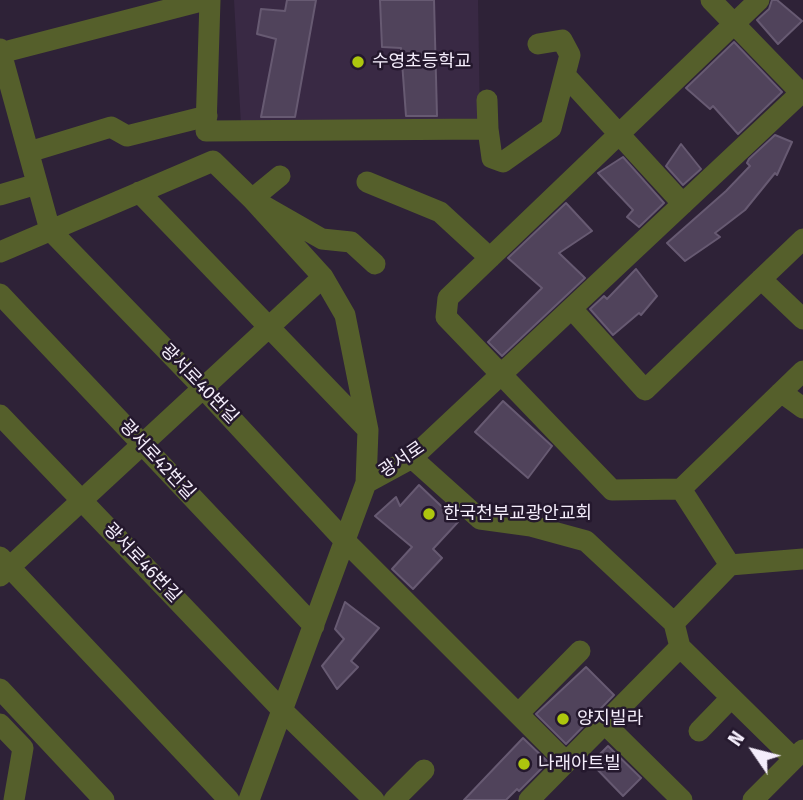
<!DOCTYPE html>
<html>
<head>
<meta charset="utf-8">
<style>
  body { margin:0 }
  #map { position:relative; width:803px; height:800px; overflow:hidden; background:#2e2237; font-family:"Fira Sans",sans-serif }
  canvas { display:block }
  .north { position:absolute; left:719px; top:716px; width:70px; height:70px; -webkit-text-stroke:5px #24182d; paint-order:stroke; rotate:305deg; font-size:19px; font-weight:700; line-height:28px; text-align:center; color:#f4edfb }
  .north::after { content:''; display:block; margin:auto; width:24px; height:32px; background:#f4edfb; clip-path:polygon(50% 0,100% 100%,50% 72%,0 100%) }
</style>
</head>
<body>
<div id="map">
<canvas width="803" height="800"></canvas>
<div class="north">N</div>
</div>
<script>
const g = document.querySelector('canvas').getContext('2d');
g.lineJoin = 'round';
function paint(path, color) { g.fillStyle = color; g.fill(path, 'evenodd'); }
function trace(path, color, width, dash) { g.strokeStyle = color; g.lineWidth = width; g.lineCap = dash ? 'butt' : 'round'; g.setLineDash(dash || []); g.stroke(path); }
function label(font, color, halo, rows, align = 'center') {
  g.font = font + ' "Fira Sans","Noto Sans KR",sans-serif'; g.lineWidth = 5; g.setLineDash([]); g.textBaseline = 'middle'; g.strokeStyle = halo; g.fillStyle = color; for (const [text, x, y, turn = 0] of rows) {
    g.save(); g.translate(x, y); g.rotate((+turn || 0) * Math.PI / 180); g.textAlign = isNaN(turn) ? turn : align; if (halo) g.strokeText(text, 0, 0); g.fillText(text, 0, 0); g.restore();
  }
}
paint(new Path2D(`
  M234 0H478L480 124 241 125Z`), '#392944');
const building = new Path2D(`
  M287 0H316L295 117H261L276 39 257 34 261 9 285 11Z
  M380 0H434L437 116H406L401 48 382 47Z
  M772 0H777L802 21 778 44 757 20 769 9Z
  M734 42 782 92 738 134 713 106 710 109 686 88Z
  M775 135 792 142 777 175 775 173 745 210 715 233 720 237 685 261 667 243 726 191 750 166 747 163 749 159Z
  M681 144 701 169 683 185 666 166Z
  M623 157 664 203 639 227 627 217 633 210 598 173Z
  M566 203 592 231 559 253 585 278 502 356 488 342 542 288 508 258Z
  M636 269 657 296 641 315 639 313 613 335 590 309 604 296 607 299Z
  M503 401 552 446 528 478 475 432Z
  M419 485 458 522 433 549 442 558 413 589 392 569 412 547 375 516 396 497 400 506Z
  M345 602 379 628 351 661 358 667 337 689 322 666 344 639 335 629Z
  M586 667 614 695 566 744 536 714Z
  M523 738 548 762 519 791 517 789 506 800H464Z
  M608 746 641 778 623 796 591 763Z`);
paint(building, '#50435b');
trace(building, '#675a72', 2);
trace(new Path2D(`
  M711 0 803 95
  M759 0 448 298 446 317 612 490 681 489 803 371
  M0 49 50 230 203 388 345 541 566 762
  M0 53 205 0
  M565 75 683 204
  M487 100 488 129 492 158 503 162 551 128 570 55 562 40 538 44
  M206 128 210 0
  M206 131 488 129
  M29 152 111 127 127 136 207 116
  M213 161 252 199 323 277 345 315 368 430 366 483 249 800
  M280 176 252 199 322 239 351 242 375 264
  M367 182 440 212 490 258
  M139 192 368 430
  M0 195 37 184
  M0 252 213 161
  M761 279 803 319
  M0 294 314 626
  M572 309 645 390 803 239
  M781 392 803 408
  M0 415 283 711 374 800
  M412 458 480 519 531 526 586 541 674 623
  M366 483 412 458 803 91
  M681 489 730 565
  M0 557 229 800
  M0 576 323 277
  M674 623 730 565 803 559
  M680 647 794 759
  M0 689 104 800
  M518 714 580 651
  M0 724 23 748 14 800
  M605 724 682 800
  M699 731 731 698
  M394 800 424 770
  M529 800 680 647 674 623
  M753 800 803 750`), '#555f2b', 21);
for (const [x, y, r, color] of [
  [358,62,7,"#adc60e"],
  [429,514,7,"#adc60e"],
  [563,719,7,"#adc60e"],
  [524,764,7,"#adc60e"]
]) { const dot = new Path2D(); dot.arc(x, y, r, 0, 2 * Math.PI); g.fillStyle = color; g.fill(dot); trace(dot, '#24182d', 2.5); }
label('18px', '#f4edfb', '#24182d', [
  ["수영초등학교",372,62],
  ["한국천부교광안교회",443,514],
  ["양지빌라",577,719],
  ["나래아트빌",538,764]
], 'left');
label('18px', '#f4edfb', '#24182d', [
  ["광서로40번길",199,384,46],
  ["광서로42번길",157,460,47],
  ["광서로",402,460,-34],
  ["광서로46번길",142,563,46]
]);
</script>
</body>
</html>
